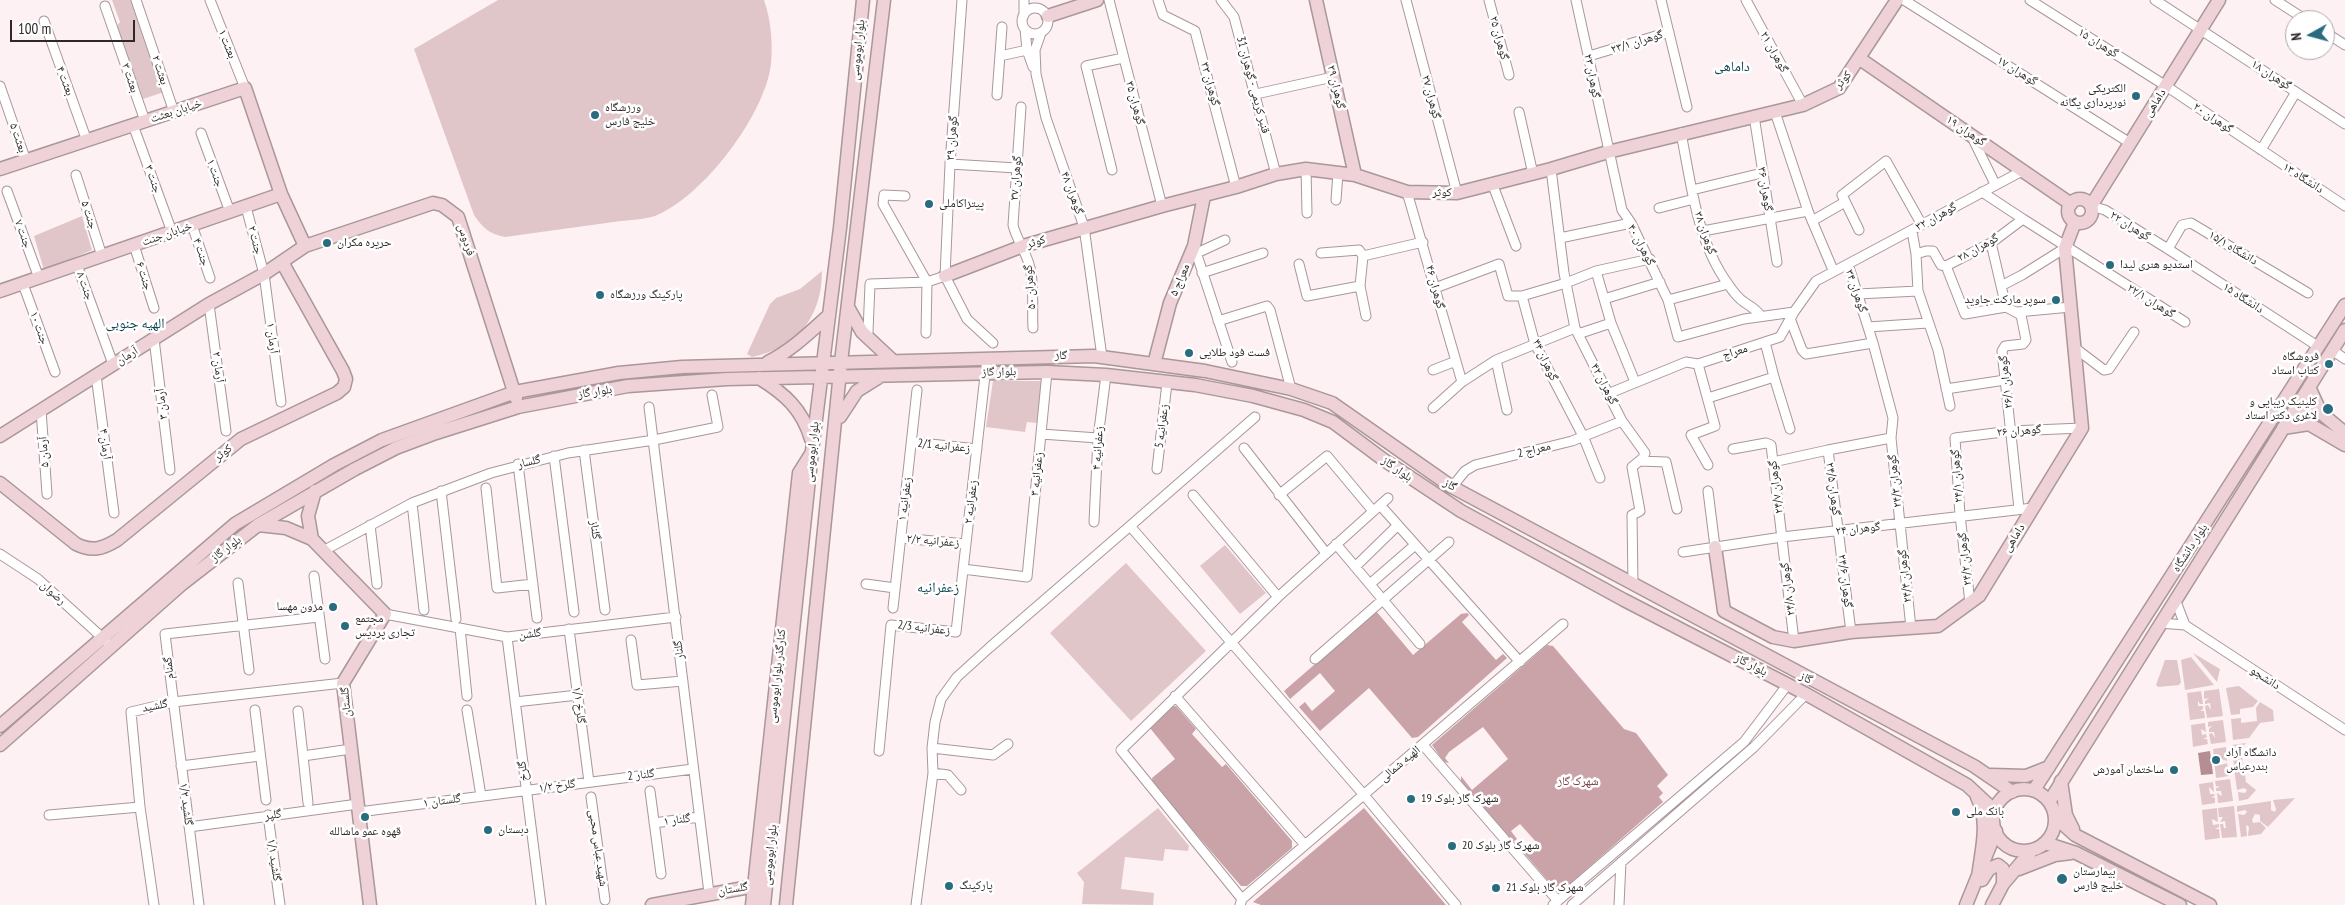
<!DOCTYPE html>
<html>
<head>
<meta charset="utf-8">
<style>
  body { margin:0 }
  #map { position:relative; width:2345px; height:905px; overflow:hidden; background:#fdf1f3; font-family:"PT Sans Narrow",sans-serif }
  canvas { display:block }
  .north { position:absolute; left:2285px; top:10px; width:50px; height:50px; box-sizing:border-box; background:#fff; border:1px solid #aca9a9; border-radius:50%; rotate:263deg; font-size:14px; font-weight:700; line-height:20px; text-align:center; color:#2f2829 }
  .north::after { content:''; display:block; margin:auto; width:18px; height:22px; background:#2a6c7f; clip-path:polygon(50% 0,100% 100%,50% 72%,0 100%) }
  .scale { position:absolute; left:10px; top:20px; width:125px; height:22px; box-sizing:border-box; border:2px solid #2f2829; border-top:0; padding-left:6px; font-size:15px; line-height:18px; white-space:nowrap; color:#2f2829; -webkit-text-stroke:4px #fff; paint-order:stroke }
</style>
</head>
<body>
<div id="map">
<canvas width="2345" height="905"></canvas>
<div class="north">N</div>
<div class="scale">100 m</div>
</div>
<script>
const g = document.querySelector('canvas').getContext('2d');
g.lineJoin = 'round';
function paint(path, color) { g.fillStyle = color; g.fill(path, 'evenodd'); }
function trace(path, color, width, dash) { g.strokeStyle = color; g.lineWidth = width; g.lineCap = dash ? 'butt' : 'round'; g.setLineDash(dash || []); g.stroke(path); }
function label(font, color, halo, rows, align = 'center') {
  g.font = font + ' "PT Sans Narrow","Noto Naskh Arabic",sans-serif'; g.lineWidth = 5; g.setLineDash([]); g.textBaseline = 'middle'; g.strokeStyle = halo; g.fillStyle = color; for (const [text, x, y, turn = 0] of rows) {
    g.save(); g.translate(x, y); g.rotate((+turn || 0) * Math.PI / 180); g.textAlign = isNaN(turn) ? turn : align; if (halo) g.strokeText(text, 0, 0); g.fillText(text, 0, 0); g.restore();
  }
}
paint(new Path2D(`
  M112 0H133L164 92 143 99 117 26 120 22Z
  M498 0H764C771 20 773 43 771 64 765 115 703 197 655 216 643 220 626 220 614 222 577 227 541 232 505 237 489 234 482 227 474 215L414 49Z
  M82 216 92 250 44 270 34 236Z
  M822 271C822 317 797 348 752 357L747 354 770 304 776 298 800 289Z
  M993 381H1043L1037 423 1027 422 1025 432 986 427Z
  M1225 545 1266 593 1240 614 1200 566Z
  M1126 563 1206 651 1131 721 1050 633Z
  M2193 653 2220 669 2217 682Z
  M2191 657 2214 685 2185 690 2181 660Z
  M2165 660H2177L2181 682 2179 685 2158 687 2156 685Z
  M2239 686 2258 701 2253 707 2240 709V714L2231 715 2226 688Z
  M2219 689 2223 716 2207 718 2205 706 2208 705 2211 710 2210 703 2205 704V701L2209 698 2204 699V691Z
  M2201 691 2203 704H2200L2198 701V706H2203V709L2200 711H2204L2205 718 2190 720 2187 693Z
  M2260 702 2273 710 2274 721 2260 723 2249 738 2233 740 2231 719 2241 718V723L2257 721 2256 708Z
  M2223 720 2226 742 2211 744 2209 734 2212 733 2215 738 2214 732H2209V729L2212 726 2208 727V722Z
  M2205 723 2206 732 2201 729 2202 735 2206 734 2207 737 2203 739H2207L2208 744 2193 747 2191 725Z
  M2246 743 2241 749 2243 765 2234 766 2232 745Z
  M2226 747 2227 761 2221 759 2218 762 2221 765 2227 763 2229 776 2216 778 2213 749Z
  M2244 767 2246 782 2256 790 2248 799 2239 801 2238 792 2245 793 2247 790 2244 788 2237 790 2234 768Z
  M2230 779 2233 801 2218 803 2217 793 2222 796 2221 791H2216V788L2220 787 2216 786 2215 781Z
  M2213 782 2214 792 2209 787 2210 794H2214L2215 796 2211 797 2215 798V803L2202 805 2199 784Z
  M2295 798 2268 827 2260 821V815L2255 814 2252 820 2253 823 2260 822 2266 828 2261 834 2248 836 2249 827 2246 825 2247 836 2241 837 2238 814 2244 815 2247 812 2245 810 2237 812V806L2271 801V810L2275 812 2276 809 2273 800Z
  M2234 806 2237 837 2222 838 2220 824H2223L2224 828H2226L2225 821 2220 822 2223 817H2219L2218 808Z
  M1158 808 1189 846 1188 851 1165 849 1163 861 1125 857 1121 889 1154 893 1153 905 1082 904 1084 882 1077 873Z
  M2217 808 2218 822 2212 819 2213 825 2219 824V827L2215 829H2219L2220 838 2205 840 2202 810Z`), '#e1c6c9');
paint(new Path2D(`
  M1376 611 1413 655 1461 614 1467 613 1469 615 1462 622 1496 660 1503 654 1507 658 1418 737 1412 738 1369 688 1320 731 1299 707 1305 702 1312 711 1335 691 1320 673 1290 699 1284 691Z
  M1547 645 1553 646 1624 729 1636 733 1668 775 1657 786 1663 793 1659 797 1663 802 1563 890 1555 889 1525 854 1538 844 1520 824 1511 831 1517 839 1513 842 1461 783V776L1472 790 1508 759 1483 727 1449 752 1445 758 1449 763 1444 762 1432 745Z
  M1176 706 1196 729 1192 734 1222 767 1226 764 1292 841V848L1247 886H1241L1153 784 1152 778 1175 759 1150 728 1170 707Z
  M1364 808 1446 905H1261L1253 902Z`), '#caa3a8');
paint(new Path2D(`
  M2210 751 2213 774 2201 775 2198 753Z`), '#b48e93');
const street = new Path2D(`
  M136 0 174 112
  M210 0 245 88
  M962 0 950 164 945 276 967 319 993 343
  M1109 0 1162 206
  M1158 0 1163 15 1195 31 1236 187
  M1221 0 1234 17 1276 174
  M1406 0 1457 193
  M1489 0 1509 75
  M1576 0 1622 210 1631 223 1668 300 1678 337 1744 319 1794 312
  M1661 0 1687 107
  M1746 0 1803 105
  M1904 0 2130 143
  M2030 0 2166 86 2345 206
  M2155 0 2345 124
  M2275 0 2306 20
  M105 6 145 121
  M1022 21a13 13 0 1 1 26 0a13 13 0 1 1-26 0Z
  M1024 15V0
  M44 21 87 141
  M1025 29 1027 50 1033 67
  M2325 32 2345 45
  M1041 33 1035 50 1036 74 1046 118 1084 227 1102 357
  M1000 56 1027 50
  M1589 56 1669 32
  M0 86 26 161
  M1256 94 1333 77
  M997 95 1002 27
  M1021 107 1013 225C1017 242 1029 255 1031 273 1034 291 1032 310 1033 328
  M1519 112 1533 174
  M1775 112 1808 211 1833 270
  M1754 116 1777 262
  M133 125 172 232
  M201 133 230 212
  M1681 133C1691 183 1697 242 1728 284 1732 290 1738 298 1744 302 1751 307 1755 308 1761 316
  M1972 137 1995 184
  M2261 150 2296 92
  M950 164 1017 168
  M1306 169 1307 213
  M1551 169 1564 273 1575 328 1622 421 1645 453 1643 458 1632 467 1640 511 1632 515 1633 584
  M1112 170 1086 66 1123 58
  M76 175 102 256
  M1492 183 1516 246
  M1692 190 1762 173
  M7 191 39 278
  M1407 192 1462 382
  M1982 192 2023 219
  M905 196 884 195 883 204 927 282 926 333
  M1336 200 1338 173
  M2091 206 2105 210 2168 249 2319 347
  M246 207 264 274 281 402
  M1659 208 1694 199
  M1812 221 1845 202
  M192 225 210 278
  M1859 230 1842 195 1886 161 1922 225
  M1703 231 1808 211
  M1912 231 1916 254 1918 291 1938 350 1950 406
  M1560 238 1631 223
  M1991 243 2006 307 2021 315 2026 340 2023 344 2005 346 2002 351 2019 509
  M134 245 154 308
  M1194 246 1232 362
  M2168 249 2182 225 2191 223 2308 293
  M1197 253 1225 240
  M1321 253 1359 250 1363 256 1423 242
  M1916 254 1926 251H1933L1941 265 1946 266 1991 243 2023 219 2185 322
  M1363 256 1360 286 1366 316
  M1299 264 1307 296 1360 286
  M1848 264 2024 170
  M77 265 113 364
  M1946 266 1965 314 2006 307
  M1596 271 1650 259
  M1202 273 1263 253
  M23 284 55 372
  M2001 286 2022 275 2065 248
  M1435 288 1499 264 1508 296H1522L1535 344 1583 436 1600 478
  M1858 294 1918 291
  M1522 296 1566 283 1596 271 1611 323
  M1604 299 1660 282
  M1668 300 1728 284
  M209 304 226 431
  M2017 312 2071 307
  M1218 321 1267 306 1270 310 1291 389
  M1791 321 1802 350 1806 354 1873 343
  M1868 327 1928 323
  M868 332 870 284 927 282 945 276
  M1578 334 1611 323 1635 382
  M154 339 170 470
  M1765 342 1774 377
  M2075 348 2104 370 2109 369 2134 332
  M2332 350 2345 359
  M1496 360 1507 410
  M1698 364 1715 426 1691 435 1708 465
  M1433 370 1456 361
  M96 375 114 513
  M1946 389 2005 380
  M1610 393 1686 362 1698 364 1780 337 1794 312 1816 281 1848 264 1873 343 1893 418 1891 438 1911 628
  M1708 398 1774 377 1790 429
  M649 407 709 893
  M1433 408 1462 382 1496 360 1575 328
  M41 410 47 494
  M1255 417 1130 526 1364 795 1456 905
  M1041 434 1098 438
  M912 442 977 449
  M1244 448 1326 553
  M1733 449 1766 443 1771 445 1794 641
  M584 450 605 610
  M554 456 574 612
  M1640 461 1666 462 1677 509
  M1773 462 1828 450
  M518 464 537 618
  M1157 469 1167 383
  M1452 487 1465 471 1475 465 1572 441 1622 421
  M486 488 497 588 533 584
  M441 491 456 619
  M1708 491 1715 547
  M1193 495 1278 597
  M1279 495 1327 456 1373 511
  M412 503 424 610
  M1380 505 1520 662
  M1094 522 1098 438 1106 375
  M370 525 377 584
  M901 538 966 544
  M1336 544 1420 644
  M323 551 412 503 491 473 568 453 654 440 718 427 712 395
  M1683 552 1782 537 2033 508
  M0 554 38 579 106 641
  M1355 567 1398 525
  M963 569 1027 577 1047 372
  M314 576 325 659
  M238 583 249 670
  M866 584 895 588
  M1370 584 1415 545
  M1970 603 1960 515 1955 438 2011 431 2082 428
  M893 608 917 390
  M385 614 507 637 676 617
  M2160 623 2185 625 2175 599
  M2185 625 2345 730
  M460 628 467 696
  M569 629 589 782
  M1851 632 1828 450 1891 438
  M507 637 541 905
  M631 640 637 685 683 681
  M1315 659 1449 542
  M1175 696 1305 845
  M515 702 578 695
  M255 710 266 800
  M467 710 481 796
  M298 711 303 756 351 749
  M1423 745 1558 901
  M932 748 993 755 1008 744
  M879 751 891 625 956 632 987 358
  M303 756 308 803
  M181 766 260 756
  M933 773 948 775 961 790
  M650 791 661 874
  M591 797 605 900
  M359 812 693 769
  M49 815 140 807
  M268 815 280 905
  M654 823 699 817
  M189 827 358 804
  M1242 899 1121 750 1278 597 1388 498
  M154 905 140 807 131 712 173 702 343 683
  M199 905 165 634 319 617
  M916 905 933 773 932 748 935 722 941 699 957 677 989 648 1130 526
  M1240 905 1242 899 1563 624
  M1553 905 1744 742 1788 684
  M1572 905 1754 747 1806 694
  M1619 905 1621 862`);
const secondary = new Path2D(`
  M1316 0 1355 175
  M1048 16 1097 0
  M1860 59 2071 204
  M0 169 245 88 281 194
  M2068 211a12 12 0 1 1 24 0a12 12 0 1 1-24 0Z
  M2091 206 2219 0
  M945 276 1023 246 1162 206 1236 187 1276 174 1306 169 1355 175 1407 192 1457 193 1551 169 1608 152 1803 105 1839 88 1897 0
  M0 291 281 194 305 246
  M849 309 862 332 892 360
  M768 362C792 350 809 333 829 315
  M1154 364 1170 303 1194 246 1204 196
  M759 378C785 394 802 409 811 439
  M2309 387 2321 413 2345 433
  M840 417 857 391 881 376
  M2307 424 2305 417 2306 411 2311 407 2318 408
  M2283 428 2309 424 2345 445
  M0 436 209 304 264 274 305 246 433 203 442 205 458 217 516 398
  M0 483 76 544C92 552 102 549 117 540L241 439 337 393 344 387 346 379 343 371 282 262
  M258 525 286 528 312 539 308 516 315 491
  M312 539 385 614 343 683 370 905
  M1715 547 1724 611 1773 637 1794 641 1851 632 1938 626 1979 596 2082 428 2065 248 2075 222
  M0 726 235 524 334 465 382 440 515 392 619 373 682 367 1094 356 1205 371 1291 389 1332 403 1452 487 1974 766 2012 792
  M0 745 182 584 258 525 355 469 396 448 436 433 518 407 628 386 727 379 1047 372 1106 375 1195 385 1253 396 1304 410 1333 422 1384 460 1461 511 1624 600 1806 694 1967 785 1995 811
  M1991 775 2026 776 2049 767
  M2061 781 2066 815 2073 829
  M1993 820a31 31 0 1 1 62 0a31 31 0 1 1-62 0Z
  M2034 790 2345 305
  M1977 797C1990 823 1981 850 1978 878
  M2049 802 2345 330
  M2055 817 2075 835 2210 905
  M2045 843 2076 853 2180 905
  M2019 869 2055 855 2071 853
  M1982 880 1989 869 1998 865 2003 869V884
  M652 905 755 886
  M752 905 799 473 811 454
  M764 905 812 451 840 228 863 0
  M786 905 841 362 884 0
  M1966 905 1996 831
  M1992 905 2003 884 2032 850`);
trace(street, '#a99799', 11);
trace(secondary, '#a99799', 15);
trace(street, '#fff', 9);
trace(secondary, '#eed2d7', 12);
for (const [x, y, r, color] of [
  [2136,96,5,"#2a6c7f"],
  [595,115,5,"#2a6c7f"],
  [929,204,5,"#2a6c7f"],
  [327,243,5,"#2a6c7f"],
  [2110,265,5,"#2a6c7f"],
  [600,295,5,"#2a6c7f"],
  [2056,300,5,"#2a6c7f"],
  [1189,353,5,"#2a6c7f"],
  [2329,364,5,"#2a6c7f"],
  [2328,409,6,"#2a6c7f"],
  [333,607,5,"#2a6c7f"],
  [345,626,5,"#2a6c7f"],
  [2216,760,5,"#2a6c7f"],
  [2174,770,5,"#2a6c7f"],
  [1411,799,5,"#2a6c7f"],
  [1956,812,5,"#2a6c7f"],
  [365,817,5,"#2a6c7f"],
  [488,830,5,"#2a6c7f"],
  [1452,846,5,"#2a6c7f"],
  [2062,879,6,"#2a6c7f"],
  [949,886,5,"#2a6c7f"],
  [1496,888,5,"#2a6c7f"]
]) { const dot = new Path2D(); dot.arc(x, y, r, 0, 2 * Math.PI); g.fillStyle = color; g.fill(dot); trace(dot, '#fff', 2); }
label('12px', '#2f2829', '#fff', [
  ["گوهران ۲۵",1499,38,75],
  ["گوهران ۲۳/۱",1637,42,-17],
  ["گوهران ۱۵",2098,43,32],
  ["بعثت ۱",227,44,68],
  ["بلوار ابوموسی",858,50,-84],
  ["گوهران ۲۱",1774,52,61],
  ["بعثت ۲",160,70,72],
  ["گوهران ۱۷",2017,71,32],
  ["گوهران ۱۸",2271,75,33],
  ["گوهران ۲۳",1592,76,79],
  ["بعثت ۳",130,78,71],
  ["کوثر",1843,80,-49],
  ["بعثت ۴",65,81,70],
  ["گوهران ۳۳",1210,84,75],
  ["قنبر کریمی - گوهران 31",1253,85,75],
  ["گوهران ۲۹",1336,87,77],
  ["گوهران ۲۷",1431,97,75],
  ["گوهران ۳۵",1135,103,75],
  ["داماهی",2155,103,-58],
  ["خیابان بعثت",176,111,-18],
  ["گوهران ۲۰",2213,118,34],
  ["گوهران ۱۹",1966,131,34],
  ["بعثت ۵",18,138,71],
  ["گوهران ۳۹",952,138,-86],
  ["جنت ۱",215,173,70],
  ["گوهران ۳۷",1016,178,-86],
  ["دانشگاه ۱۳",2303,178,33],
  ["جنت ۳",153,179,70],
  ["گوهران ۳۶",1765,189,81],
  ["گوهران ۴۸",1072,193,70],
  ["کوثر",1442,193],
  ["جنت ۵",89,215,72],
  ["گوهران ۳۲",1936,217,-29],
  ["گوهران ۲۲",2130,226,32],
  ["گوهران ۳۸",1705,233,71],
  ["جنت ۷",23,234,70],
  ["خیابان جنت",167,234,-19],
  ["جنت ۲",255,240,75],
  ["فردوس",466,240,72],
  ["کوثر",1036,242,-17],
  ["گوهران ۴۰",1641,245,62],
  ["گوهران ۲۸",1978,248,-29],
  ["دانشگاه ۱۵/۱",2233,248,31],
  ["جنت ۴",201,252,71],
  ["جنت ۶",144,276,72],
  ["معراج ۵",1180,280,-67],
  ["جنت ۸",85,286,70],
  ["گوهران ۵۰",1030,287,-95],
  ["گوهران ۴۶",1435,287,75],
  ["گوهران ۳۴",1856,291,71],
  ["دانشگاه ۱۵",2243,298,33],
  ["گوهران ۲۲/۱",2151,301,32],
  ["جنت ۱۰",39,328,70],
  ["آرمان ۱",272,338,83],
  ["معراج",1735,352,-18],
  ["آرمان",127,356,-32],
  ["گاز",1061,356],
  ["گوهران ۴۴",1545,360,65],
  ["آرمان ۲",218,367,83],
  ["بلوار گاز",999,372,-1],
  ["گوهران ۲۶/۱",2006,382,-96],
  ["گوهران ۴۲",1604,384,63],
  ["بلوار گاز",595,392,-9],
  ["آرمان ۳",162,404,-97],
  ["5 زعفرانیه",1162,426,-83],
  ["گوهران ۲۶",2019,431,-4],
  ["آرمان ۴",105,444,83],
  ["زعفرانیه 2/1",944,446,6],
  ["زعفرانیه ۴",1098,448,-86],
  ["معراج 2",1534,450,-14],
  ["آرمان ۵",44,452,-94],
  ["بلوار ابوموسی",812,452,-84],
  ["کوثر",223,453,-39],
  ["گلسار",529,462,-14],
  ["بلوار گاز",1397,469,35],
  ["زعفرانیه ۳",1037,474,-84],
  ["گوهران ۲۴/۱",1957,476,-94],
  ["گوهران ۲۴/۳",1895,481,-96],
  ["گاز",1450,485,33],
  ["گوهران ۲۴/۷",1776,487,-97],
  ["گوهران ۲۴/۵",1833,489,83],
  ["زعفرانیه ۱",905,499,-83],
  ["زعفرانیه ۲",971,502,-83],
  ["گوهران ۲۴",1858,529,-6],
  ["گلناز",595,530,82],
  ["داماهی",2014,538,-58],
  ["زعفرانیه ۲/۲",933,541,5],
  ["بلوار دانشگاه",2190,548,-57],
  ["بلوار گاز",226,549,-37],
  ["گوهران ۲۴/۲",1965,559,-96],
  ["گوهران ۲۴/۴",1905,576,-96],
  ["گوهران ۲۴/۶",1845,581,83],
  ["گوهران ۲۴/۸",1788,589,-97],
  ["رضوان",53,593,42],
  ["زعفرانیه 2/3",924,628,7],
  ["گلشن",530,634,-7],
  ["گلنار",679,650,-97],
  ["بلوار گاز",1751,665,27],
  ["گمنام",169,668,-96],
  ["کنارگذر بلوار ابوموسی",777,676,-84],
  ["گاز",1806,678,28],
  ["دانشجو",2265,678,33],
  ["گلستان",346,702,-95],
  ["گلرخ ۱/۱",579,705,83],
  ["گلشید",155,706,-11],
  ["الهیه شمالی",1400,764,-40],
  ["گلرخ",523,771,-97],
  ["گلنار 2",641,775,-7],
  ["گلرخ ۱/۲",557,786,-7],
  ["گلستان ۱",442,801,-8],
  ["گلشید ۱/۲",186,804,83],
  ["گلپر",273,815,-8],
  ["گلنار ۱",677,820,-8],
  ["شهید عباس محبی",598,848,82],
  ["بلوار ابوموسی",770,855,-84],
  ["گلشید ۱/۱",274,860,82],
  ["گلستان",733,889,-9]
]);
label('12px', '#2f2829', '#fff', [
  ["الکتریکی",2126,89,"right"],
  ["نورپردازی یگانه",2126,103,"right"],
  ["ورزشگاه",605,108],
  ["خلیج فارس",605,122],
  ["پیتزاکاملی",939,204],
  ["حریره مکران",337,243],
  ["استدیو هنری لیدا",2120,265],
  ["پارکینگ ورزشگاه",610,295],
  ["سوپر مارکت جاوید",2046,300,"right"],
  ["فست فود طلایی",1199,353],
  ["فروشگاه",2319,357,"right"],
  ["کتاب استاد",2319,371,"right"],
  ["کلینیک زیبایی و",2317,402,"right"],
  ["لاغری دکتر استاد",2317,416,"right"],
  ["مزون مهسا",323,607,"right"],
  ["مجتمع",355,619],
  ["تجاری پردیس",355,633],
  ["دانشگاه آزاد",2226,753],
  ["بندرعباس",2226,767],
  ["ساختمان آموزش",2164,770,"right"],
  ["شهرک گاز بلوک 19",1421,799],
  ["بانک ملی",1966,812],
  ["دبستان",498,830],
  ["قهوه عمو ماشالله",365,832,"center"],
  ["شهرک گاز بلوک 20",1462,846],
  ["بیمارستان",2073,872],
  ["خلیج فارس",2073,886],
  ["پارکینگ",959,886],
  ["شهرک گاز بلوک 21",1506,888]
], 'left');
label('12px', '#7b444e', '#fff', [
  ["شهرک گاز",1578,782]
]);
label('14px', '#0d4553', '#fff', [
  ["داماهی",1732,67],
  ["الهیه جنوبی",135,324],
  ["زعفرانیه",938,588]
]);
</script>
</body>
</html>
